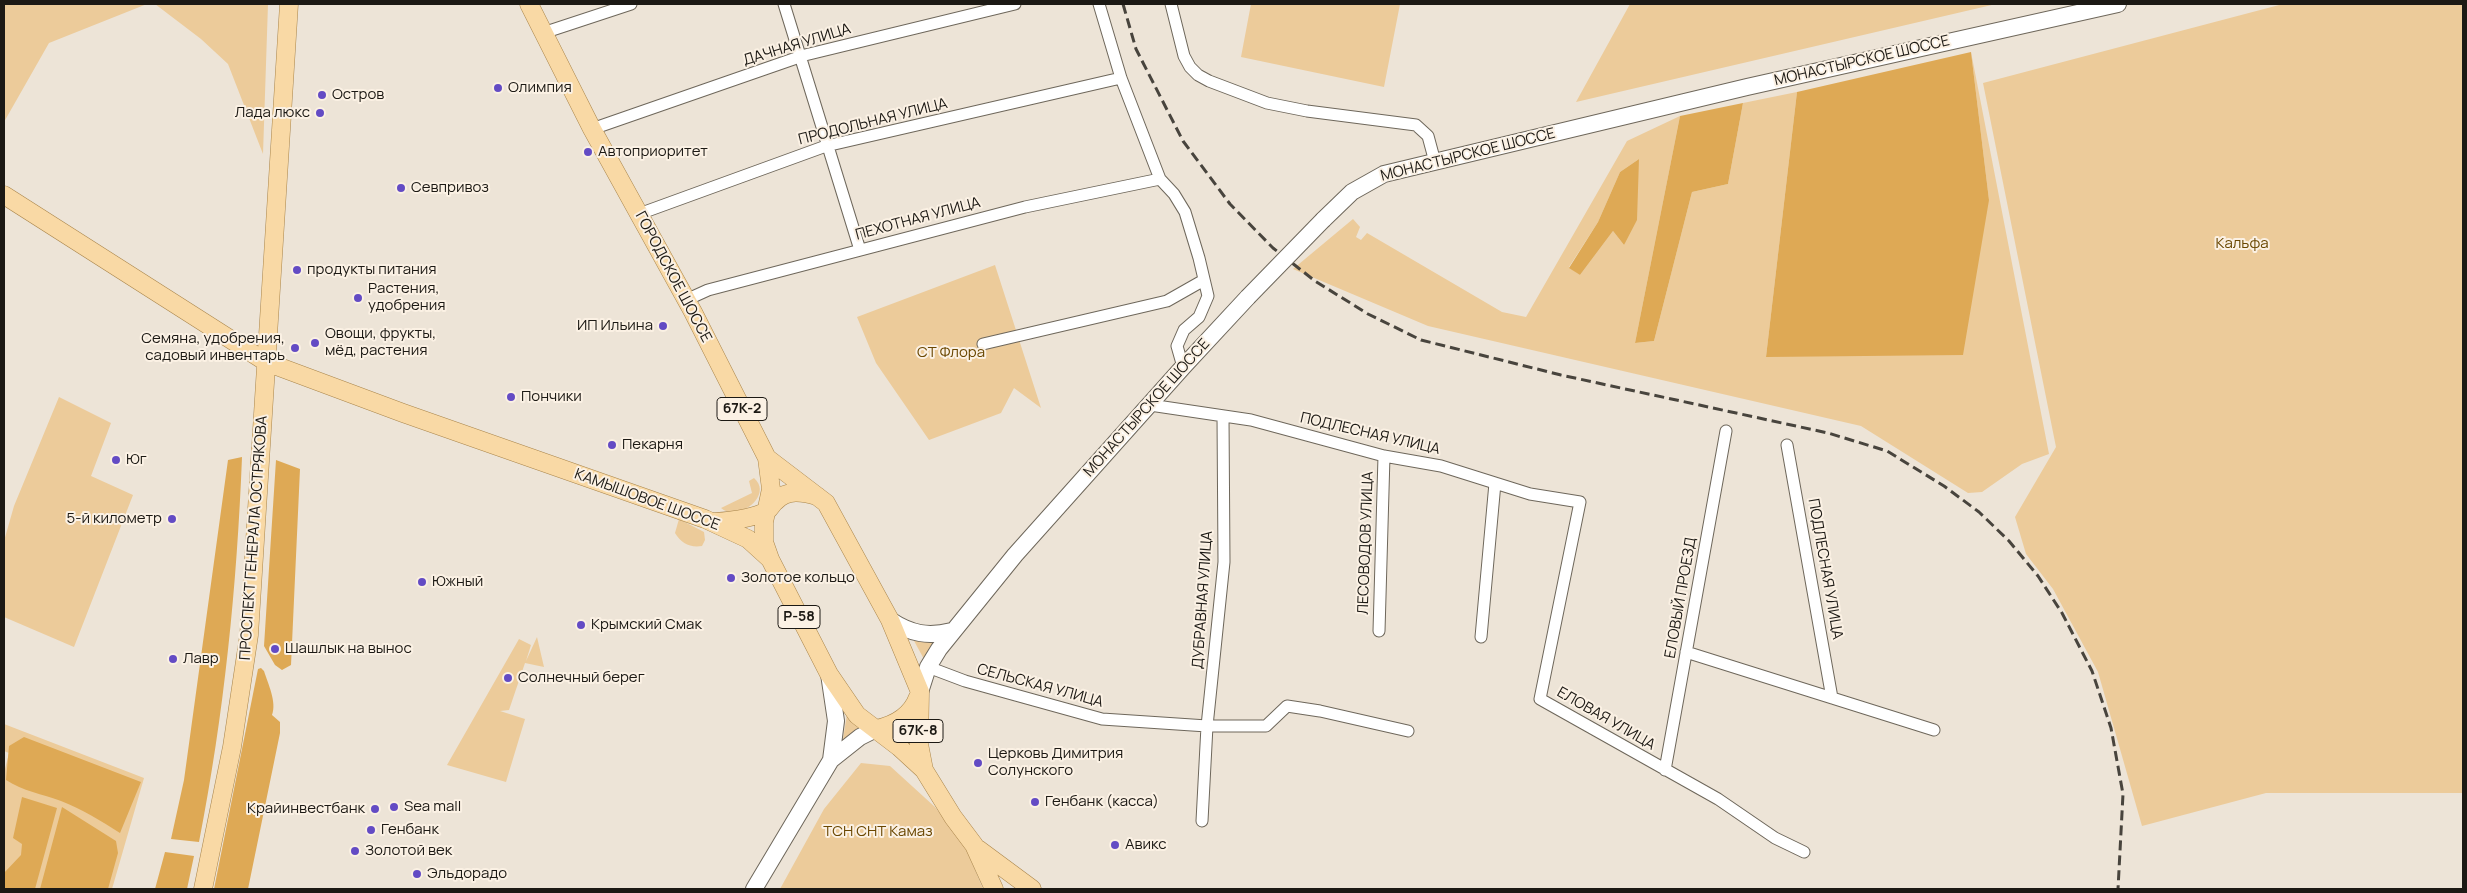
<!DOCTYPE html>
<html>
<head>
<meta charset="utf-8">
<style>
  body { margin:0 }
  #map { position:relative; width:2467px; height:893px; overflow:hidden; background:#ede4d7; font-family:Manrope,sans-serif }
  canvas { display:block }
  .frame { position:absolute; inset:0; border:5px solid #1c1914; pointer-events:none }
</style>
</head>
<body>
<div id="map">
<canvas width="2467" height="893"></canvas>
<div class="frame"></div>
</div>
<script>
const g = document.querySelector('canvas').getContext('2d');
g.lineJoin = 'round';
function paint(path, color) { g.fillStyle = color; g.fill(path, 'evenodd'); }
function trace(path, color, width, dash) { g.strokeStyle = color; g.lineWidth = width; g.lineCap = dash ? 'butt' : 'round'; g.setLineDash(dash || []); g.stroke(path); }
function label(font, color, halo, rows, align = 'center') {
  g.font = font + ' Manrope,sans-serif'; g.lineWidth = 4; g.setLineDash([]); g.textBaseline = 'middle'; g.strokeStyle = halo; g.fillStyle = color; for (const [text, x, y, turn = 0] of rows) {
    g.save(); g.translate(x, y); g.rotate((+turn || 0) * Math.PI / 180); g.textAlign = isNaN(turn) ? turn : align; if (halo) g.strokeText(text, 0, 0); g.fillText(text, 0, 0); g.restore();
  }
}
paint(new Path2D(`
  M4 4H147L49 43 4 122Z
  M155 4H268L263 154 228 64 201 39Z
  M1251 4H1400L1384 87 1241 57Z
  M1630 4H1996L1576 102Z
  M2283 4H2463V793H2266L2142 826 2098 672 2053 589 2026 554 2015 517 2056 447 1983 83Z
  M1971 52 2049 454 2022 464 1982 492 1968 493 1861 426 1428 326 1293 269 1353 219 1360 227 1356 237 1361 240 1367 233 1502 312 1526 317 1627 141 1680 116 1635 343 1654 341 1692 192 1728 184 1743 103 1797 92 1766 357 1989 200ZM1639 159 1624 245 1613 231 1580 275 1569 267 1598 222 1620 172Z
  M995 265 1041 408 1014 388 1001 413 929 440 876 363 857 317Z
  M59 397 111 423 91 476 133 495 74 647 4 617V541L14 506Z
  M754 478C774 495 738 523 721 508L752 493 749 481Z
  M679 519 704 532 705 540 702 546C690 548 681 543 675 533Z
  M537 637 544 667 525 663 509 710 500 711 525 719 506 782 447 765 519 639 531 645 526 661Z
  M913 639 933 643 925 661Z
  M847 714 861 729 842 746Z
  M911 721 913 745 898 731Z
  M4 724 144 778 112 889H4V773L9 753 4 751Z
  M861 763 890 766 935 807 965 846 983 889H780L824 809Z`), '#eccb9a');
paint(new Path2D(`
  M1971 52 1989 200 1963 355 1766 357 1797 92Z
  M1743 103 1728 184 1692 192 1654 341 1635 343 1680 116Z
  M1639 159 1637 220 1624 245 1613 231 1580 275 1569 268 1598 222 1620 172Z
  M242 457C237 586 224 715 199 842L171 839 184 780 228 460Z
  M276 460 300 469 291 665 282 670 275 665 264 646Z
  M261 668 264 671C268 684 277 702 272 715L280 722V733L248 889H214L258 669Z
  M24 737 141 782 120 833C101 821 82 809 61 801 42 794 23 791 6 780L9 746Z
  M22 797 57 808 35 889H4V873L21 855 22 844 13 838Z
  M62 807 116 841 118 853 108 889H40Z
  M165 852 194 856 187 889H155Z`), '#dea955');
const minor = new Path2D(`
  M784 4 860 250
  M1099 4 1121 78 1160 179 1174 194 1185 212 1199 258 1208 296 1199 317 1184 330 1177 346 1183 367
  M1171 4 1184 56 1190 67 1198 75 1209 81 1267 103 1307 111 1416 125 1428 136 1435 162
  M543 33 631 4
  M592 129 805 55 1015 4
  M639 214 826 146 1121 78
  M686 300 708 290 1025 207 1160 179
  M983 344 1167 301 1204 280
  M1150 405 1251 420 1384 456 1441 466 1530 494 1580 502 1540 699 1718 799 1775 838 1804 852
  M1787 445 1832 698
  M1379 631 1384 456
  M1481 637 1495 483
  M1686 652 1934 730
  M928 667 965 681 1102 719 1207 726H1266L1287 706 1320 711 1408 731
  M1665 770 1726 431
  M1202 821 1207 726 1224 562 1223 416`);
const secondary = new Path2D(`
  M1323 220 1352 192 1384 174 1747 87 2118 4
  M890 620C911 634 928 637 952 631
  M829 674 836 721 831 760
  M920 692 928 667 939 649 1015 555 1183 367 1248 297
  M754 889 831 760 860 737 876 729`);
const primary = new Path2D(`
  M529 4 592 129 693 312 767 458 771 489 764 522V542L770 559
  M4 195 266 362 403 413 705 519 748 539 770 559 829 674 857 715 899 747 924 770 953 817 974 845 994 889
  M767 458 826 503 890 620 920 692 919 744 924 770
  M714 522C730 521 754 519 768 510 771 507 773 503 776 501 787 489 803 492 817 496
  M876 729C895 725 911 716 918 697
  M978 849 1032 889
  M203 889 232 747 249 635 289 4`);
trace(minor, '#6e675b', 13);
trace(secondary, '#6e675b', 18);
trace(primary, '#a9854b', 19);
trace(minor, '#fff', 11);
trace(secondary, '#fff', 16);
trace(primary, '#f9d9a5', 18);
trace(new Path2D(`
  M1123 4 1136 49 1183 141 1230 204 1273 248 1315 281 1368 314 1421 340 1561 375 1828 433 1887 451 1944 486 1979 512 2009 541 2038 576 2062 613 2092 671 2111 728 2123 794 2118 889`), '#48443d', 3, [10, 5]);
const secondaryBridge = new Path2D(`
  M1248 297 1323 220`);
trace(secondaryBridge, '#6e675b', 18, []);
trace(secondaryBridge, '#fff', 16);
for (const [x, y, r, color] of [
  [498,88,5,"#634bc4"],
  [322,95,5,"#634bc4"],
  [320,113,5,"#634bc4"],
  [588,152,5,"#634bc4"],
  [401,188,5,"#634bc4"],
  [297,270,5,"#634bc4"],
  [358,298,5,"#634bc4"],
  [663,326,5,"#634bc4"],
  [315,343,5,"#634bc4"],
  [295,348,5,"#634bc4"],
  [511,397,5,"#634bc4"],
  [612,445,5,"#634bc4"],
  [116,460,5,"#634bc4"],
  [172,519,5,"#634bc4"],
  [731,578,5,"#634bc4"],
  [422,582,5,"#634bc4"],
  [581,625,5,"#634bc4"],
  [275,649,5,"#634bc4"],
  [173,659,5,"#634bc4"],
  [508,678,5,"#634bc4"],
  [978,763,5,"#634bc4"],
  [1035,802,5,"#634bc4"],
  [394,807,5,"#634bc4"],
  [375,809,5,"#634bc4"],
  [371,830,5,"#634bc4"],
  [1115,845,5,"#634bc4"],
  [355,851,5,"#634bc4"],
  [417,874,5,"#634bc4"]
]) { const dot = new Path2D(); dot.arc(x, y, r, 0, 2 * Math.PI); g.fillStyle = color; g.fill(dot); trace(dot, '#fbf1e4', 2); }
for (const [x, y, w] of [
  [742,409,50],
  [799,617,42],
  [918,731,50]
]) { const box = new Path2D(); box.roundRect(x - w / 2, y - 11.5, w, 23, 4); g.fillStyle = '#fbf1e4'; g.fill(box); trace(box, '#1c1914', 1); }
label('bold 14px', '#1c1914', null, [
  ["67К-2",742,409],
  ["Р-58",799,617],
  ["67К-8",918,731]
]);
label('15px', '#1c1914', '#fbf1e4', [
  ["ДАЧНАЯ УЛИЦА",797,45,-17],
  ["МОНАСТЫРСКОЕ ШОССЕ",1862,61,-13],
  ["ПРОДОЛЬНАЯ УЛИЦА",873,122,-14],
  ["МОНАСТЫРСКОЕ ШОССЕ",1468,155,-14],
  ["ПЕХОТНАЯ УЛИЦА",918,219,-15],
  ["ГОРОДСКОЕ ШОССЕ",673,277,62],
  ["МОНАСТЫРСКОЕ ШОССЕ",1147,408,-48],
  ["ПОДЛЕСНАЯ УЛИЦА",1370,434,13],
  ["КАМЫШОВОЕ ШОССЕ",647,500,20],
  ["ПРОСПЕКТ ГЕНЕРАЛА ОСТРЯКОВА",254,538,-86],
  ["ЛЕСОВОДОВ УЛИЦА",1366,543,-88],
  ["ПОДЛЕСНАЯ УЛИЦА",1825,569,80],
  ["ЕЛОВЫЙ ПРОЕЗД",1681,598,-80],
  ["ДУБРАВНАЯ УЛИЦА",1203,600,-86],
  ["СЕЛЬСКАЯ УЛИЦА",1040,686,15],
  ["ЕЛОВАЯ УЛИЦА",1606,719,30]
]);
label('15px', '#1c1914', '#fbf1e4', [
  ["Олимпия",508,88],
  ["Остров",332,95],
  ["Лада люкс",310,113,"right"],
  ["Автоприоритет",598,152],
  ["Севпривоз",411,188],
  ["продукты питания",307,270],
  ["Растения,",368,289],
  ["удобрения",368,306],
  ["ИП Ильина",653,326,"right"],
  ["Овощи, фрукты,",325,334],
  ["мёд, растения",325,351],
  ["Семяна, удобрения,",285,339,"right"],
  ["садовый инвентарь",285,356,"right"],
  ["Пончики",521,397],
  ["Пекарня",622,445],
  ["Юг",126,460],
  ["5-й километр",162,519,"right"],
  ["Золотое кольцо",741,578],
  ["Южный",432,582],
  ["Крымский Смак",591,625],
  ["Шашлык на вынос",285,649],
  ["Лавр",183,659],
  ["Солнечный берег",518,678],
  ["Церковь Димитрия",988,754],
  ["Солунского",988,771],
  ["Генбанк (касса)",1045,802],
  ["Sea mall",404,807],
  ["Крайинвестбанк",365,809,"right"],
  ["Генбанк",381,830],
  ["Авикс",1125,845],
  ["Золотой век",365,851],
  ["Эльдорадо",427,874]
], 'left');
label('15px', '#6a4700', '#fbf1e4', [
  ["Кальфа",2242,244],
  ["СТ Флора",951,353],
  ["ТСН СНТ Камаз",878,832]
]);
</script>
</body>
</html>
